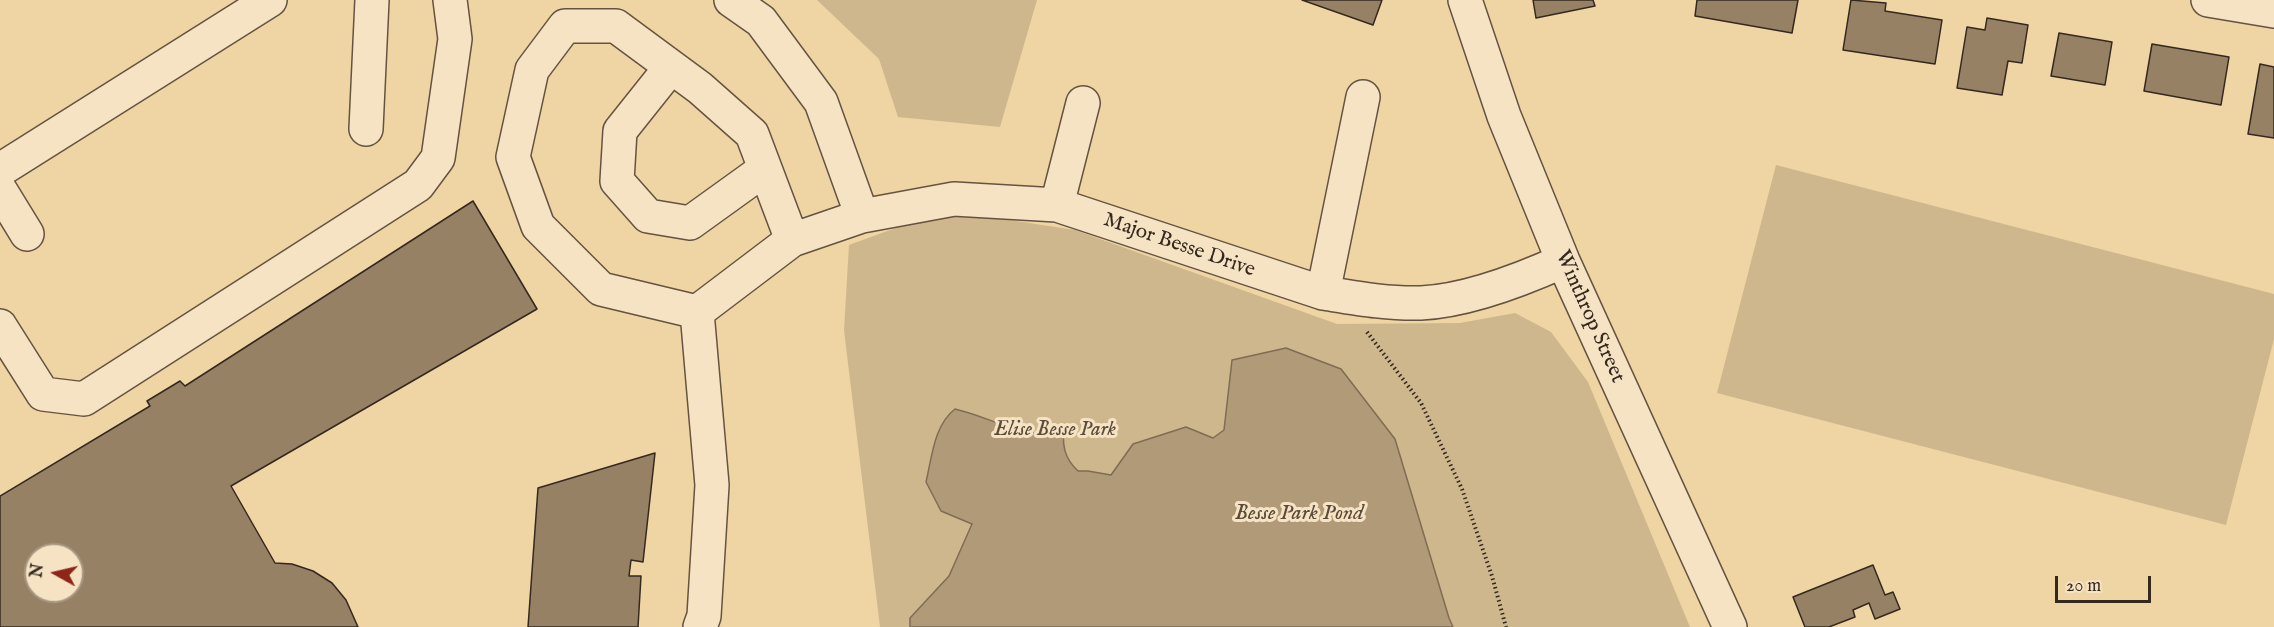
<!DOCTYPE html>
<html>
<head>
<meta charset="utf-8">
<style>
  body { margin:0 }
  #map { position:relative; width:2274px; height:627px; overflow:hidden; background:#efd4a4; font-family:"IM FELL English",serif }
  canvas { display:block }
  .north { position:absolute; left:24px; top:543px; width:60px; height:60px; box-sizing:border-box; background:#f5e3c4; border:2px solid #a89882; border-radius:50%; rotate:278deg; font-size:16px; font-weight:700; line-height:24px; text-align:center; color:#35281f }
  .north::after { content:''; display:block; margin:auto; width:21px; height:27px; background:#8f2418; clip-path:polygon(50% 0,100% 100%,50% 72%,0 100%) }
  .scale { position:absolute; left:2055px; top:576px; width:96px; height:27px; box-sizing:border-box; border:3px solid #35281f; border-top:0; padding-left:8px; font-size:18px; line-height:21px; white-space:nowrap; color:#35281f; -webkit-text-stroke:4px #f5e3c4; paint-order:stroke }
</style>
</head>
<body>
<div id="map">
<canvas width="2274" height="627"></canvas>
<div class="north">N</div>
<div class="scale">20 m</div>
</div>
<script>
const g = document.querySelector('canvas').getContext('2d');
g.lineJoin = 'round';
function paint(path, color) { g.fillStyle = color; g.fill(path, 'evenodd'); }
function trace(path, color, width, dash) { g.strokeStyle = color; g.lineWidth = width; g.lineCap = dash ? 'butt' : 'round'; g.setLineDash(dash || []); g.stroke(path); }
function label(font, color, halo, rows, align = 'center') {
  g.font = font + ' "IM FELL English",serif'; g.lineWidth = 6; g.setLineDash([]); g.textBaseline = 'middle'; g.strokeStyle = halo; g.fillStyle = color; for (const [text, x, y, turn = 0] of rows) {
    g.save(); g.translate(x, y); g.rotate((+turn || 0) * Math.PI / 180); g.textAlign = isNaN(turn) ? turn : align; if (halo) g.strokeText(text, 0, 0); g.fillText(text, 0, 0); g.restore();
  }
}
paint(new Path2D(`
  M817 0H1037L1000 127 898 117 879 59Z
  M1776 165 2274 294V339L2226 525 1717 393Z
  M977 215 1075 230 1337 324 1460 323 1515 313 1551 332 1588 382 1690 627H880L844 330 849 245 923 218Z`), '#cfb78d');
const water = new Path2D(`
  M1286 348 1341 369 1395 439 1449 618 1453 627H910V618L949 576 972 524 941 511 926 482C932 457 934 425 955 409 982 415 1008 430 1036 433 1045 434 1056 429 1064 427 1062 445 1064 458 1078 471H1088L1111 475 1133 444 1186 427 1213 438 1224 430 1232 360Z`);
paint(water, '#b09a77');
trace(water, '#7f6c54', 1.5);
const building = new Path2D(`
  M1302 0H1382L1373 25Z
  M1533 0H1593L1595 6 1536 18Z
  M1697 0H1798L1792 33 1695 16Z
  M1851 0 1886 3 1885 11 1942 20 1935 64 1843 50Z
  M1987 18 2028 25 2022 63 2008 61 2002 95 1957 88 1967 27 1985 30Z
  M2059 33 2112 42 2105 85 2051 76Z
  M2152 44 2229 57 2221 105 2144 91Z
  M2260 64 2274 67V138L2248 134Z
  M473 201 537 309 231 486 275 563 292 564 313 571 332 583 346 600 358 627H0V496L150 406 147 401 180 381 185 386ZM36 555H72V591H36Z
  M655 453 643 562 631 560 629 576H641L638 627H528L538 488Z
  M1873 565 1885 595 1893 592 1900 609 1875 619 1869 603 1853 610 1855 617 1829 627H1805L1793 597Z`);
paint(building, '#968164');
trace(building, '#35281f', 1.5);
const minor = new Path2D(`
  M731 0 761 21 821 102 862 216
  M1465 0 1504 116 1563 261 1730 627
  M2208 0 2274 11
  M671 67 620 131 617 181 648 216 690 223 765 169
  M366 129 372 0
  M0 170 270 0
  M0 190 27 234
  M1057 205 1083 103
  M1323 293 1363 97
  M697 312 601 289 538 226 513 157 532 70 565 26H616L700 88 752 134 792 240
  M0 326 43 394 84 399 418 185 438 158 455 39 450 0
  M700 627 704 616 712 485 697 312 792 240 862 216 954 199 1057 205 1323 293C1355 298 1388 304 1421 303 1465 301 1523 279 1563 261`);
trace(minor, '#645340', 36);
trace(new Path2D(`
  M1367 332 1421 403 1462 489 1492 576 1506 627`), '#35281f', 4, [1.5, 3]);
trace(minor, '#f5e3c4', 33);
label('21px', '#35281f', '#f5e3c4', [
  ["Major Besse Drive",1179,246,19],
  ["Winthrop Street",1589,317,66]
]);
label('italic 21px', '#5c4c3a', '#f5e3c4', [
  ["Elise Besse Park",1055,431]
]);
label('italic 22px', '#5a4a39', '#f5e3c4', [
  ["Besse Park Pond",1299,514]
]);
</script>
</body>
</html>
